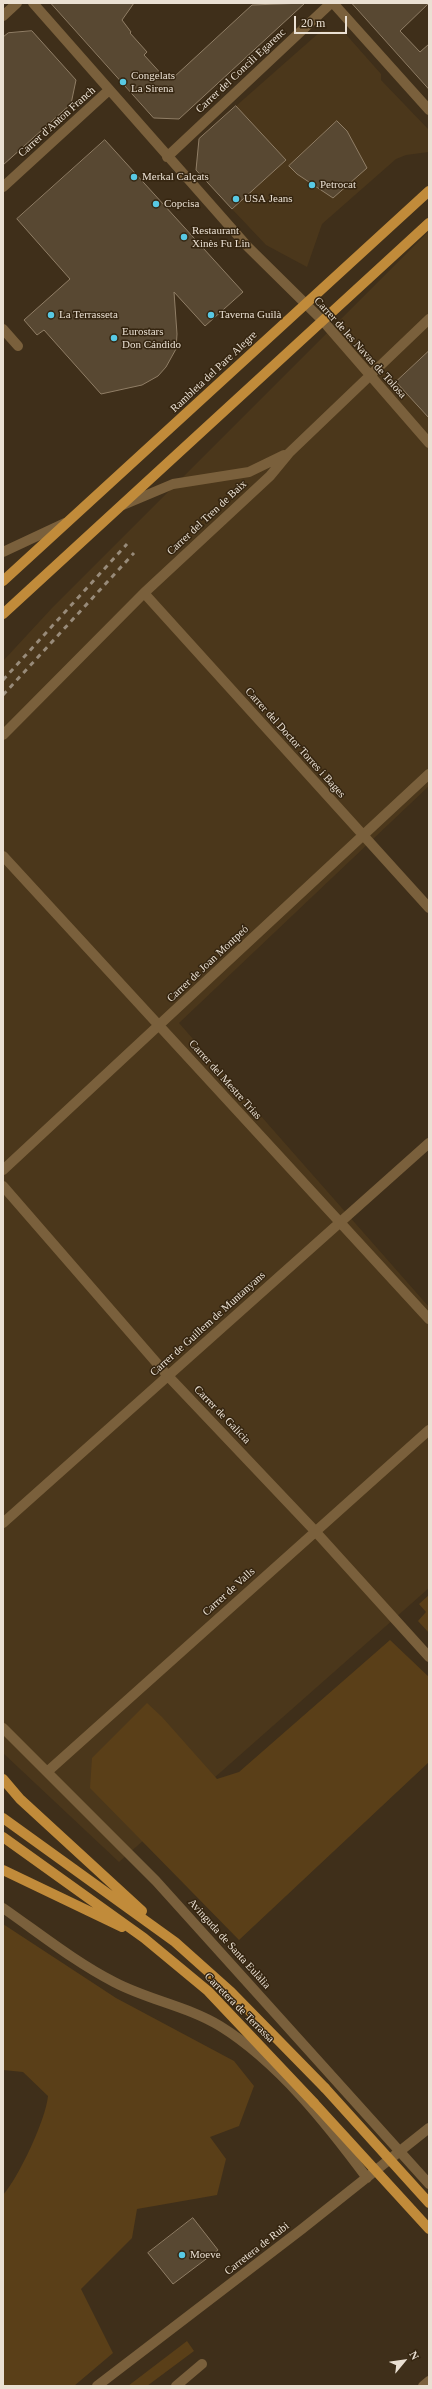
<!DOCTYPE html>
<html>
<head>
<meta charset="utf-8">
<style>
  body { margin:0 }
  #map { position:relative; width:432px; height:2389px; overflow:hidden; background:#3f2f1a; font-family:Georgia,serif }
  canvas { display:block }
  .frame { position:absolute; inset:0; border:4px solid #eae0d3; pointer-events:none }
  .north { position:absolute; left:384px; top:2341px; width:40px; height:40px; -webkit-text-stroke:3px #352510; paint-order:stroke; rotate:61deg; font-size:11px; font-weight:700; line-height:16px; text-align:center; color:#eae0d3 }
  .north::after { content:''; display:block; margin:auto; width:14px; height:18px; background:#eae0d3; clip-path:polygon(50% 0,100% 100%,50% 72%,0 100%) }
  .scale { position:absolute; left:294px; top:16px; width:53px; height:18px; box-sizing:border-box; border:2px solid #eae0d3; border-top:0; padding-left:5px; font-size:12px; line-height:14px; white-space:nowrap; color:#eae0d3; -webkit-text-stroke:3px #352510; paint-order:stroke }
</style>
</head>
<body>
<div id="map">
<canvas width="432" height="2389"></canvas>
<div class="frame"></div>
<div class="north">N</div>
<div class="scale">20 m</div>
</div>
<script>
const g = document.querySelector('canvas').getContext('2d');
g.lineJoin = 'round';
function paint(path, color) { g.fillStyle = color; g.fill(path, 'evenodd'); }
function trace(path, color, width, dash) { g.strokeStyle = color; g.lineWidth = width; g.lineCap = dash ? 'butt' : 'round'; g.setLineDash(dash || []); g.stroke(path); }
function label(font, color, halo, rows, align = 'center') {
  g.font = font + ' Georgia,serif'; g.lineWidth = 3; g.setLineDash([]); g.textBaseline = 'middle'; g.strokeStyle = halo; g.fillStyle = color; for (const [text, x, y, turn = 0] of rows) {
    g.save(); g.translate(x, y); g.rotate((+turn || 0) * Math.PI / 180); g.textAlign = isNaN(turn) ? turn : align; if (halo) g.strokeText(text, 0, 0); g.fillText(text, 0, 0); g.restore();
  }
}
paint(new Path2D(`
  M321 31H343L381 74V80L429 130V152L406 155 396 159 322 224 307 267 266 245 232 209 286 160 236 106Z
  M429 231V786L179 1023 429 1307V1588L119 1862 3 1753V661L52 608Z`), '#4b371b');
paint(new Path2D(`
  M429 1595V1633L418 1621 426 1612 419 1604Z
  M390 1640 429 1677V1762L239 1940 90 1788 92 1758 147 1703 162 1717 217 1779 239 1772Z
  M3 1924 116 1998 234 2061 254 2086 239 2126 210 2137 226 2159 217 2195 137 2209 132 2238 81 2289 113 2353 74 2386H3V2195C19 2177 46 2119 48 2096L23 2072 3 2070Z
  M187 2341 194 2351 147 2386H128Z`), '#5a3f18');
const building = new Path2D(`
  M51 3H134L122 20 131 32 130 33 147 52 144 55 164 77 167 74 174 77 252 5 305 3 179 119 154 118Z
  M352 3H429L400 31 420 52 429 44V89Z
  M32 31 76 80 71 104 3 165V37L8 33Z
  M236 106 286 160 232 209 196 170 199 139Z
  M337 121 347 131 367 168 333 198 297 174 289 166Z
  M105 140 243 292 205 326 174 292 177 334 176 349 166 367 158 376 142 385 101 394 44 330 37 335 24 320 70 279 17 219Z
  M429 351V418L396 382Z
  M193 2218 218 2250 173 2284 148 2253Z`);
paint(building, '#584832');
trace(building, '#907e66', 1);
trace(new Path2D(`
  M33 3 248 247 323 321 429 443
  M333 3 429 110
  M3 16 17 3
  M167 157 331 3
  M3 187 109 90
  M3 329 18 346
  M123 505 173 484 249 472 284 455
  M3 552 65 523
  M144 593 429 908
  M3 735 144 593 270 476 289 453 429 319
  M3 856 429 1319
  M3 1170 429 774
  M3 1186 168 1376 315 1531 429 1657
  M3 1523 429 1143
  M3 1728 156 1881 429 2184
  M47 1772 429 1430
  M3 1908C39 1933 75 1962 114 1982 148 2000 187 2006 220 2026 278 2062 327 2124 367 2178
  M97 2386 302 2229 429 2128
  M176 2386 202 2364
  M423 2386 429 2381`), '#7a603c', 10);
trace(new Path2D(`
  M3 581 429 191
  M3 614 429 223
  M3 1779 20 1799 142 1911
  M3 1818 175 1942 231 1992 325 2088
  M3 1837 144 1938 208 1991 314 2103
  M3 1870 122 1927`), '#c18b3a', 10);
trace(new Path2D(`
  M3 680 127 544
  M3 695 134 553`), '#988b7a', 3, [5, 5]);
trace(new Path2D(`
  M325 2088 429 2203
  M314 2103 429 2229`), '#c18b3a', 10);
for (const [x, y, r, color] of [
  [123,82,4,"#58c9e4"],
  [134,177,4,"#58c9e4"],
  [312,185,4,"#58c9e4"],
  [236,199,4,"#58c9e4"],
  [156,204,4,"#58c9e4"],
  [184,237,4,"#58c9e4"],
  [51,315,4,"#58c9e4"],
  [211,315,4,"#58c9e4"],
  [114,338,4,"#58c9e4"],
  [182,2255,4,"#58c9e4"]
]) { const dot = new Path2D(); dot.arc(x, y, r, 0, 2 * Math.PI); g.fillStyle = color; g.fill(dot); trace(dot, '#352510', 1.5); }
label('11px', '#eae0d3', '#352510', [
  ["Carrer del Concili Egarenc",241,71,-43],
  ["Carrer d'Anton Franch",57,122,-42],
  ["Carrer de les Navas de Tolosa",360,348,48],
  ["Rambleta del Pare Alegre",214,372,-43],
  ["Carrer del Tren de Baix",207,518,-43],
  ["Carrer del Doctor Torres i Bages",295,743,48],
  ["Carrer de Joan Montpeó",208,964,-43],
  ["Carrer del Mestre Trias",225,1080,48],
  ["Carrer de Guillem de Muntanyans",208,1324,-42],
  ["Carrer de Galícia",222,1415,46],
  ["Carrer de Valls",229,1592,-42],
  ["Avinguda de Santa Eulàlia",229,1944,48],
  ["Carretera de Terrassa",239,2008,45],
  ["Carretera de Rubi",257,2249,-38]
]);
label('11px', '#eae0d3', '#352510', [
  ["Congelats",131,76],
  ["La Sirena",131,89],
  ["Merkal Calçats",142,177],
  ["Petrocat",320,185],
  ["USA Jeans",244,199],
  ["Copcisa",164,204],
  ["Restaurant",192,231],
  ["Xinès Fu Lin",192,244],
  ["La Terrasseta",59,315],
  ["Taverna Guilà",219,315],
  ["Eurostars",122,332],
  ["Don Cándido",122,345],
  ["Moeve",190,2255]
], 'left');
</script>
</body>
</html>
